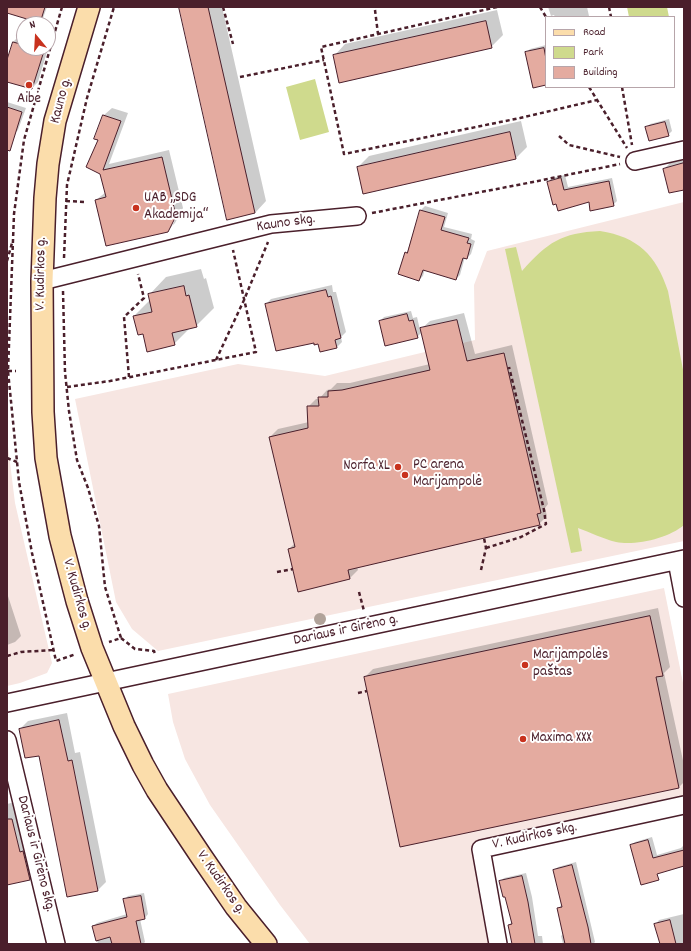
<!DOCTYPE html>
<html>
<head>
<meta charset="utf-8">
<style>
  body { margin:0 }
  #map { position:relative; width:691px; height:951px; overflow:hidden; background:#fff; font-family:Dekko,sans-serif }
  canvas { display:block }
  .frame { position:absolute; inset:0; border:8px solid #4a1f2b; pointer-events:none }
  .legend { position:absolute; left:545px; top:16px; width:130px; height:72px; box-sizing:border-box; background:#fff; border:1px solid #b7a5aa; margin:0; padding:5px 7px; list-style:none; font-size:12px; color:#4a1f2b }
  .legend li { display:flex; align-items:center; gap:8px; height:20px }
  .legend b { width:20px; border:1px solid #b7a5aa }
  .north { position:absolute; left:16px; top:16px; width:40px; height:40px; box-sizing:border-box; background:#fff; border:1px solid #b7a5aa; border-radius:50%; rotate:342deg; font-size:11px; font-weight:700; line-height:16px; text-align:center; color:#4a1f2b }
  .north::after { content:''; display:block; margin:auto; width:14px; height:18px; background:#c8321e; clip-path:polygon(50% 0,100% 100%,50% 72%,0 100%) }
</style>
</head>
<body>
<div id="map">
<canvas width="691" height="951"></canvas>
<div class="frame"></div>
<ul class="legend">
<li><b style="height:5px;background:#fbddab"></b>Road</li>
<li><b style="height:11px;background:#cfda8d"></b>Park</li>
<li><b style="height:11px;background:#e4aba0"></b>Building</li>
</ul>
<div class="north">N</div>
</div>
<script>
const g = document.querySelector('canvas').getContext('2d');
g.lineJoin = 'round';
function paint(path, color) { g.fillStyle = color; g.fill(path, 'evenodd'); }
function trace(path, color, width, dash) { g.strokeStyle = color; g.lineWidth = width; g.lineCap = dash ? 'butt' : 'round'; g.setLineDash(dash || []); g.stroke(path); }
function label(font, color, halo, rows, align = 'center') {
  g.font = font + ' Dekko,sans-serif'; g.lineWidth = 4; g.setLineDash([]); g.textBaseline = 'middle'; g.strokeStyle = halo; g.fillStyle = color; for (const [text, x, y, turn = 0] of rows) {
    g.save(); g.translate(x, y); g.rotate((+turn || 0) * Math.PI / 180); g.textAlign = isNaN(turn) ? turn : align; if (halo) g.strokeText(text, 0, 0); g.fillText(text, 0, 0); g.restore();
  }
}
paint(new Path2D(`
  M684 202V541L158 651 132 629 116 602 75 399 238 364 325 376 475 340 474 285 487 251Z
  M7 438 15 503 52 663 47 673 20 683 7 686Z
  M664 588 684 688V813L489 855 505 944H310L280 905 210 805 185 759 173 722 168 694Z`), '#f7e6e2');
paint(new Path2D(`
  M627 7H667L669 17H629Z
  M315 79 329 132 300 140 286 87Z
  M600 231C638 237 656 255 668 291L684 375V525C669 538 636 546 616 542 603 539 590 532 578 528L582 551 571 553 505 249 516 247 522 271C548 242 561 233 600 231Z`), '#cfda8d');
paint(new Path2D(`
  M14 7H47L43 18 39 22Z
  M180 7H222L266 201 255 213 228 218Z
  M548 7H587L589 16 555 17 554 15 551 16Z
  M497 10 503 35 491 47 334 56 345 44Z
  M19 36 24 37V48H48V44L49 45 38 82 32 88 7 80V64L13 42Z
  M546 45V84L526 53 530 49Z
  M7 102 26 108 18 130 14 134 7 132Z
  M112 108 128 113 109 164 169 150 183 208 175 223 167 231 96 200 106 192 99 139 96 138 104 115ZM177 211 179 212 172 226H170Z
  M669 119 672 131 668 135 646 128 650 124Z
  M521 121 527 147 516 158 358 167 369 156Z
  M684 160V189L664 169 670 163Z
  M565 175 568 187 612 178 617 201 613 205 589 201 558 210 548 182 552 178Z
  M425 206 448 213 444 227 472 234 471 239 475 241 471 254 467 258 465 257 460 275 456 279 425 269 423 276 419 280 406 253 409 250 421 210Z
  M201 269 204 279 206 278 214 308 196 326 191 327 174 344 143 333 134 316 150 300 149 295 166 277Z
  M332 285 333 292H336L346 332 341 337 342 342 337 347 320 351 319 343 314 341 266 304 271 299Z
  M411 311 413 318 417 317 420 330 430 321 464 313 475 354 512 345 548 504 545 508 547 516 539 524 357 567 358 570 350 578 289 549 295 543 270 437 278 429 309 422 308 407 316 399H319L327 390 331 389 337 383H350L430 364 422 332 417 337 380 321 384 317Z
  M7 593 21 636 15 642 7 645Z
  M658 608 670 667 664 673 684 765V782L679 787 401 846 365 677 373 669Z
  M67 713 75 753 80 752 106 882 98 890 68 896 40 755 20 729 28 721Z
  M15 802 35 874 30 879 7 884V804Z
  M652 837 657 855 681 848 684 845V865L640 877 631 845 635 842Z
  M576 862 595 942 593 944H563L561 936 564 933 558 909 562 904 554 870 558 867Z
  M526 873 532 897 538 936H542L543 944H513L509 925 512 922 506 895 500 882 504 878Z
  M144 893 148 914 145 918 140 919 145 942 143 944H98L93 926 97 923 127 914 124 900 128 896Z
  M684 914V944H661L656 924 659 920Z`), '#0003');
const building = new Path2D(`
  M7 7H45L40 23 7 13Z
  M179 7H208L255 213 227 220Z
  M486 21 492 48 339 83 333 55Z
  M13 42 24 45V48H34L44 51 32 89 7 82V60Z
  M544 48 546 59V85L533 88 525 52Z
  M7 107 22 112 10 151 7 150Z
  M103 115 121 121 103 170 162 157 176 216 168 232 106 246 95 200 106 197 100 174 86 167 98 140 94 139Z
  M665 122 669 136 649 141 645 127Z
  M510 132 516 159 363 194 357 167Z
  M684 163V190L669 193 663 169Z
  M561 178 564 190 609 181 614 206 590 211 589 202 558 211 556 204 553 205 547 182Z
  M420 210 445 217 441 230 469 238 467 243 471 244 467 259 463 258 456 280 423 270 419 281 398 274 405 252 407 253Z
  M184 286 186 296 189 295 197 327 172 333 175 345 147 352 143 334 138 335 133 316 152 312 148 294Z
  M326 290 328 297 331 296 341 338 335 340 337 348 320 352 318 344 314 345V343L276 351 265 304Z
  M407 314 409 321 413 320 418 338 385 346 379 321Z
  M457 320 467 361 504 353 541 513 537 514 540 525 348 570 350 579 298 592 288 549 295 547 269 437 308 428 307 406H319L318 397H328V391L342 390 430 370 420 328Z
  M650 616 663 676 656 677 679 788 400 847 364 677Z
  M59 720 68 761 72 760 98 891 67 897 39 756 25 758 19 729Z
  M7 819H12L20 852 23 851 30 880 7 885Z
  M648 840 653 858 684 850V866L657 874 659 880 641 885 630 845Z
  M572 865 588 927 591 944H565L557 908 562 907 553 870Z
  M522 876 528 902 535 944H512L508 925 512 924 505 897H503L499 881Z
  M141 896 145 919 136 921 141 944H112L110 937 96 941 92 926 127 917 123 899Z
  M670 920 676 944H660L654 924Z`);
paint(building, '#e4aba0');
trace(building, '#4a1f2b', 1);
const minor = new Path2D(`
  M635 161 684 150
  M42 281 271 224 357 216
  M677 561 684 598
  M7 703C232 653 459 609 684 559
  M7 740 56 944
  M498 944 481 849 684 805`);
const major = new Path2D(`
  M89 7 55 121 48 164 45 198 42 281 43 412 46 458 60 536 77 601 92 648 124 726 143 765 157 790 201 856 236 907 266 944`);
trace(minor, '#4a1f2b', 20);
trace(major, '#4a1f2b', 24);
trace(new Path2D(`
  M62 7 24 140 14 214 8 371 19 482 32 553 56 661 76 654
  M223 7 233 44
  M497 7 321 47 344 154 520 118 597 100
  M540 7 546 17
  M609 7 611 17
  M375 10 378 34
  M240 77 324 60
  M589 87 627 148
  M622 87 632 145
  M559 136 569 145 620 157
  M66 201 85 202
  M372 213 533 182 620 164
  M64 258 67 185 87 98 114 7
  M7 261 12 243
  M63 291 65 372 69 411 77 460 88 488 99 526 105 587 121 638 109 642
  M216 360 244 300 268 242
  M8 371H16
  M129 377 124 317 144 298 138 274
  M67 387 110 381 256 352 233 250
  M7 458 17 462
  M486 548 521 537 546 524 544 510 509 367
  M481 570 486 548 484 538
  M277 572 293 569
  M359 592 364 611
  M121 638 135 649 154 651 155 654
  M7 656 21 652 53 650
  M358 693 367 691`), '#4a1f2b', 2.5, [4, 3]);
trace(minor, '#fff', 17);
trace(major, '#fbddab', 21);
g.fillStyle = '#b1a39a';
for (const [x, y] of [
  [320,619]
]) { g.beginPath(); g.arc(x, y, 6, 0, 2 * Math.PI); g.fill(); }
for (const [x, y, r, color] of [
  [29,85,4,"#c8321e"],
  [136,208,4,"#c8321e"],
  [398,467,4,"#c8321e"],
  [405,475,4,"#c8321e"],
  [525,665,4,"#c8321e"],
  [523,739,4,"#c8321e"]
]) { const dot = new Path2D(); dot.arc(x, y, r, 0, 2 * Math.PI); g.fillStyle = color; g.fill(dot); trace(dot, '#fff', 1.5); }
label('15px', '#4a1f2b', '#fff', [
  ["Aibė",29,100,"center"],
  ["UAB „SDG",144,199],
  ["Akademija“",144,216],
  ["PC arena",413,466],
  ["Marijampolė",413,483],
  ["Norfa XL",390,467,"right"],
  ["Marijampolės",533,656],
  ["paštas",533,673],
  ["Maxima XXX",531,739]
], 'left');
label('15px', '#4a1f2b', '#fff', [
  ["Kauno g.",62,101,-75],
  ["Kauno skg.",286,224,-8],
  ["V. Kudirkos g.",42,274,-89],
  ["V. Kudirkos g.",76,595,74],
  ["Dariaus ir Girėno g.",346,631,-12],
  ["V. Kudirkos skg.",535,837,-12],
  ["Dariaus ir Girėno skg.",35,854,76],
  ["V. Kudirkos g.",220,883,55]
]);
</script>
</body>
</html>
